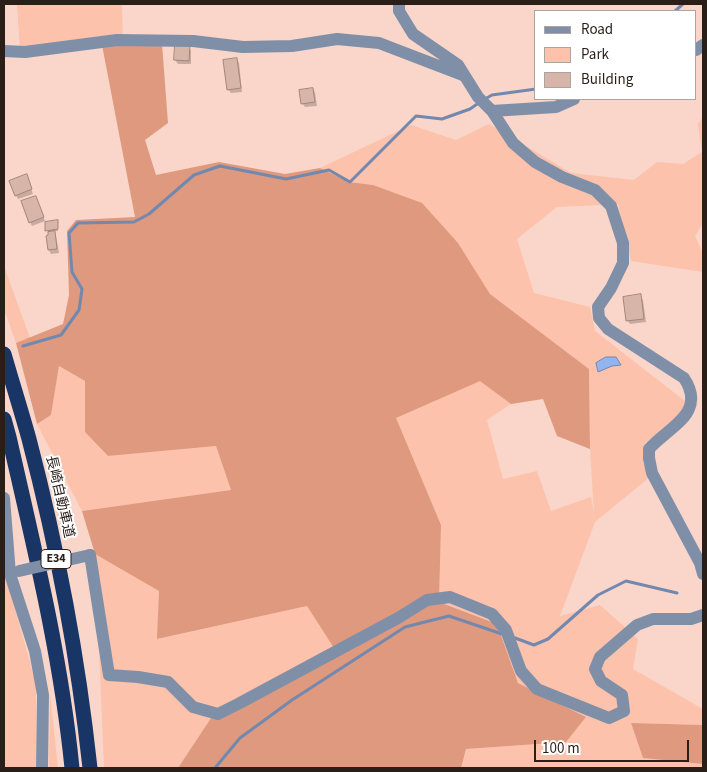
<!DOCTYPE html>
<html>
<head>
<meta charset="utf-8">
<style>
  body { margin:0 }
  #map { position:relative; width:707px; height:772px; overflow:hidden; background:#f9d6c9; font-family:"Source Sans 3",sans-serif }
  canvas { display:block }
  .frame { position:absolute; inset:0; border:5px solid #2a1e19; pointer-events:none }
  .legend { position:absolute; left:534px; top:10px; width:162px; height:90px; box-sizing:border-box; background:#fff; border:1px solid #aaa5a3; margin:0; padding:6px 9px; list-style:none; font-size:15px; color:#2a1e19 }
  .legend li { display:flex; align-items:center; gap:10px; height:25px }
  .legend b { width:25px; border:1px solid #aaa5a3 }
  .scale { position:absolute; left:534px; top:740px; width:155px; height:22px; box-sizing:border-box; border:2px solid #2a1e19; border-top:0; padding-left:6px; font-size:15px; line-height:18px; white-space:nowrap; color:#2a1e19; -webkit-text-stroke:4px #fff; paint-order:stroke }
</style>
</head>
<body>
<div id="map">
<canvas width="707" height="772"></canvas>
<div class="frame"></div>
<ul class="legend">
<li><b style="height:6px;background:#808fa8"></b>Road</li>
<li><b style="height:14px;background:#fcc2ab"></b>Park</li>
<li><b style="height:14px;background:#d7b6a9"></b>Building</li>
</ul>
<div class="scale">100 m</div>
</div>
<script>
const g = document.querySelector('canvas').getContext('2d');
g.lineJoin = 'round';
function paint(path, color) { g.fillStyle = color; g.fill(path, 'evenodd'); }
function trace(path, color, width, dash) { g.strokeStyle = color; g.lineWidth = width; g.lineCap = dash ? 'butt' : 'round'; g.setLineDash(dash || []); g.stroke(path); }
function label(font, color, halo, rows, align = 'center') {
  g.font = font + ' "Source Sans 3","Noto Sans JP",sans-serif'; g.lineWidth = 4; g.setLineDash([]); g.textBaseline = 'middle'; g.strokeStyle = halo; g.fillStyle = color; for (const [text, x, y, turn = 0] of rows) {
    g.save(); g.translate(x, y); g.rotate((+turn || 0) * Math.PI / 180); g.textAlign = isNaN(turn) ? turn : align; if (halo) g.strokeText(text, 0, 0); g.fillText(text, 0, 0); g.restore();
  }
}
paint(new Path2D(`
  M17 4H122L123 43 20 50Z
  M703 117V223L695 236 703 253V272L631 261 618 204 557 207 517 239 534 293 590 307 595 331 694 408 645 443 650 477 595 522 560 616 600 605 638 639 633 669 703 709V725L631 723 643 758 703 764V768H461L466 749 566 742 586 717 518 683 497 624 439 602 441 525 395 418 480 380 511 404 487 420 503 479 537 471 551 511 591 497 594 513 590 449 589 369 490 294 458 243 373 185 349 182 320 168 411 125 456 140 489 124 571 173 634 180 657 162 683 164 702 152 698 124Z
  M4 266 30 338 16 343 4 309Z
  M59 366 85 381V432L108 456 216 446 231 490 82 511 37 424 51 415Z
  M4 553 6 576 36 684V768H4Z
  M95 554 159 591 158 639 307 606 335 648 211 718 178 768H104Z
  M50 693 58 768H49Z`), '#fcc2ab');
paint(new Path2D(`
  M162 44 168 123 145 140 156 175 219 162 285 174 320 168 349 182 373 185 422 203 458 243 490 294 589 369 590 449 557 436 543 399 511 404 480 381 396 418 441 525 439 602 497 624 518 683 586 717 566 742 466 749 461 768H178L211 718 334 648 307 606 157 639 159 591 95 554 82 511 231 490 216 446 108 456 85 432V381L59 366 51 415 37 424 16 343 63 324 69 295 67 231 76 220 135 217 102 45Z
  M631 723 703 725V764L643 758Z`), '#de997e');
const water = new Path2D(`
  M606 357H616L621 365 612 366 598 372 596 363Z`);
paint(water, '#92b5ef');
trace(water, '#7388af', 1);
paint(new Path2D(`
  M189 47 191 51V64H178L175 60Z
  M236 59 239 63 242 92 231 93 228 89Z
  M313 89 315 93 317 106 305 107 302 103Z
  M28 180 33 194 18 199 16 195Z
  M36 197 45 221 32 226 30 222Z
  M58 223V231H53L56 236 59 253 51 254 49 250V232L47 230Z
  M640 296 643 300 646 322 630 324 627 320Z`), '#0003');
trace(new Path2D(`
  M675 11 683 4
  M485 99 492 95 536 89
  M23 346 61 335 79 310 82 289 72 272 69 233 78 223 134 222 149 214 194 175 220 166 286 179 329 170 350 182 416 116 442 119 470 109 480 102
  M515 638 534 645 548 639 598 595 626 581 677 593
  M215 768 240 738 292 700 405 627 449 616 502 634`), '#7388af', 3);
const building = new Path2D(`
  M175 45H190L189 61 174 60Z
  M237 58 241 88 227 90 223 60Z
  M313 88 315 102 301 104 299 90Z
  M27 174 32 189 15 196 9 181Z
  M36 196 44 217 29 223 21 201Z
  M58 220V229L45 231V222Z
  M55 231 57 249 48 250 46 236 48 235V232Z
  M641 294 644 319 626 321 623 297Z`);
paint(building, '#d7b6a9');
trace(building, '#a5857a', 1);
trace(new Path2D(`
  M399 4V11L413 34 458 65 478 97 492 111 513 143 535 162 562 177 595 190 611 206 623 243V263L611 288 598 307 599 318 608 329 684 378C707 413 670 426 649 449V458L652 473 700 563 703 574
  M696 50 703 45
  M4 51 25 52 117 40 193 41 243 47 292 46 337 39 379 43 465 76
  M492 111 556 107 574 99
  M4 498 10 574 35 651 43 695 42 768
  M90 555 109 675 138 677 168 682 193 707 218 714 238 704 398 618 427 600 450 597 492 614 506 630 521 671 537 689 609 718 624 711 622 695 601 681 595 669 600 657 637 625 653 619H691L703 615`), '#808fa8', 12);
trace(new Path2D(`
  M4 354C12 382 21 410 29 439 57 546 78 657 90 768
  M4 419 9 437C34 547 61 656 72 768`), '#183565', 15);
trace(new Path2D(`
  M19 571 90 555`), '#808fa8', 12);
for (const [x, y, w] of [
  [56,559,30]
]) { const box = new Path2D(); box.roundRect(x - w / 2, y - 9.5, w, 19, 4); g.fillStyle = '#fff'; g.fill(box); trace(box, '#2a1e19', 1); }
label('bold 12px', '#2a1e19', null, [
  ["E34",56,559]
]);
label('14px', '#2a1e19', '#fff', [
  ["長崎自動車道",59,497,77]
]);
</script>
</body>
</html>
